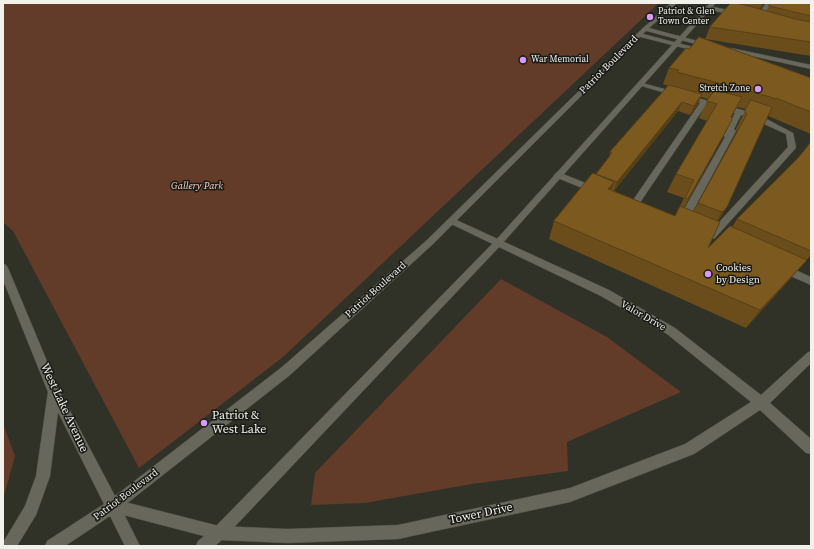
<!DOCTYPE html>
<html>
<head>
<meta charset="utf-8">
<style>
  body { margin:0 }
  #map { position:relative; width:814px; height:549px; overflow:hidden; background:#303127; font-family:"Source Serif 4",serif }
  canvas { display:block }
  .frame { position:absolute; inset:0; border:4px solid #f2f2ec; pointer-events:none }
</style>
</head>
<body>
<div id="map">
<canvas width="814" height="549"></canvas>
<div class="frame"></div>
</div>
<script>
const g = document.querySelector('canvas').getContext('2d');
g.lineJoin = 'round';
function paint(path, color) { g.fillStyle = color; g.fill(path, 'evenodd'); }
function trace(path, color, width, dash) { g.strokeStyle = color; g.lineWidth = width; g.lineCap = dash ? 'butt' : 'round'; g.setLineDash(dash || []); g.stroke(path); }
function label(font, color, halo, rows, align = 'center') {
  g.font = font + ' "Source Serif 4",serif'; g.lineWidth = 3; g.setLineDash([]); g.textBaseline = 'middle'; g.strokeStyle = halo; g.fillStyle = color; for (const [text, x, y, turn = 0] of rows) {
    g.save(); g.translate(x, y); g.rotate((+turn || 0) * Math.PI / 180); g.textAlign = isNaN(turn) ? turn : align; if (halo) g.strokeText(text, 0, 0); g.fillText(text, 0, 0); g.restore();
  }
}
paint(new Path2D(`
  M3 3H659L283 357 139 468 13 231 3 222Z
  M501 279 607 337 681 392 567 442 568 471 472 484 365 503 311 505 315 473Z
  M3 424 15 456 3 500Z`), '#633b29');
const lane = new Path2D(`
  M766 3H772L760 20H756L755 19Z
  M708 6 738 12 741 14 738 16 706 9 705 8Z
  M638 83H642L757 114 793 133 796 147 795 149 715 238 712 239 700 235 698 233 703 230 710 232 788 147 786 134 751 118 741 115 734 129 736 131 688 220 686 222H680L678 220 725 137 723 135 735 113 706 105 637 207H631L630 205 631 203 700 103 638 85Z
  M558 172 598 188 599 190 595 193 592 192 555 177 554 175Z
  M782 264 811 277V285L779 271 777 268 779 265Z`);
const street = new Path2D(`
  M645 27 709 44 710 45 707 47 643 30 642 29Z
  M639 33 705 50 706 51 703 53 637 36V34Z
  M731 48 811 65V69L729 51 728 50Z
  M452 218 609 290 675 328 761 395 807 353 811 351V363L770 403 811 439V454L806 453 760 410 694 454 570 502 398 539 287 543 219 540 108 511 106 506 108 501 113 499 219 526 287 529 398 525 570 488 685 444 751 402 667 334 601 296 449 223 447 221Z`);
const secondary = new Path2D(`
  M671 3H677L647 30 433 244 290 375 121 508 140 546H125L110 516 65 546H45L47 541 104 504 58 412 50 476 36 515 17 546H3L4 541 25 506 36 476 48 392 3 280V264L6 265 8 268 59 390 115 496 282 367 427 240 643 28Z
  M710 3H716L501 245 224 538 215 546H196L198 541 214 528 495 241Z`);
trace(lane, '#4c4d44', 1);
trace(street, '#4c4d44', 1);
trace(secondary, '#4c4d44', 1);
paint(lane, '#67675c');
paint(street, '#67675c');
paint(secondary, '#67675c');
paint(new Path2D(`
  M731 3H764L760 9 767 11 769 6 811 3V56L705 39 811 78V134L768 116 727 207 718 221 708 248 732 227 737 219 799 157 811 142V255L791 278 746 328 549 239 554 221 596 174 609 157 610 152 669 86 663 84 669 68 689 49 705 39 710 27ZM701 97 708 99 699 118 707 121 676 174 667 192 684 198 675 216 614 191 678 111 690 115 698 104ZM737 107 746 109 736 129 737 132 693 212 684 208 723 137 731 117Z`), '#6b4d1b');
paint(new Path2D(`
  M763 3H764L756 15 762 4Z
  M702 94 698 104 690 115 694 106Z
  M682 102 678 111 613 192 617 182Z
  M732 120 723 137 678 217 688 199Z
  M614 182 608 199V189Z
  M727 207 716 225 711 230 722 212Z
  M807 260 791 278 746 328 760 310Z`), '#573f16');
const building = new Path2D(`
  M731 3H736L749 6 795 19 811 22V42L710 27Z
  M771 3H811V16L769 6Z
  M699 37 811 78V112L776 98V99L767 96 677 72 679 70 669 68 686 48 689 49Z
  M669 85 702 94 694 106 682 102 617 182 596 174 612 153 610 152Z
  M715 90 742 97 731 117 732 120 688 199 685 198 694 180 676 174 717 104 707 101Z
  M751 100 772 107 727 207 722 212 698 203 747 114 745 111Z
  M811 142V251L737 219 799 157Z
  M593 173 614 182 608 189 675 216 680 206 720 222 708 248 730 226 807 260 760 310 554 221Z`);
paint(building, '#7c5a1f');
trace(building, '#573f16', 1);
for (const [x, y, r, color] of [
  [650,17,4,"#d69bfa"],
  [523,60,4,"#d69bfa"],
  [758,89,4,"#d69bfa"],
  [708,274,4,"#d69bfa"],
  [204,423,4,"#d69bfa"]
]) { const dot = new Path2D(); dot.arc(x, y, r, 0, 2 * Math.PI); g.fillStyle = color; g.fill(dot); trace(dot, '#181814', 1.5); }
label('9px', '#f2f2ec', '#181814', [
  ["Patriot & Glen",658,12],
  ["Town Center",658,22],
  ["War Memorial",531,60],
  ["Stretch Zone",750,89,"right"]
], 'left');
label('10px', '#f2f2ec', '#181814', [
  ["Patriot Boulevard",609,65,-45],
  ["Patriot Boulevard",376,290,-42],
  ["Valor Drive",643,316,30],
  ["Patriot Boulevard",126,495,-37]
]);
label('italic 10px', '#f5d0c0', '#181814', [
  ["Gallery Park",197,186]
]);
label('10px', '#f2f2ec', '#181814', [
  ["Cookies",716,268],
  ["by Design",716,280]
], 'left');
label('12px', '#f2f2ec', '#181814', [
  ["West Lake Avenue",64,408,65],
  ["Tower Drive",481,514,-12]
]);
label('12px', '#f2f2ec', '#181814', [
  ["Patriot &",212,416],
  ["West Lake",212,430]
], 'left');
</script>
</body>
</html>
